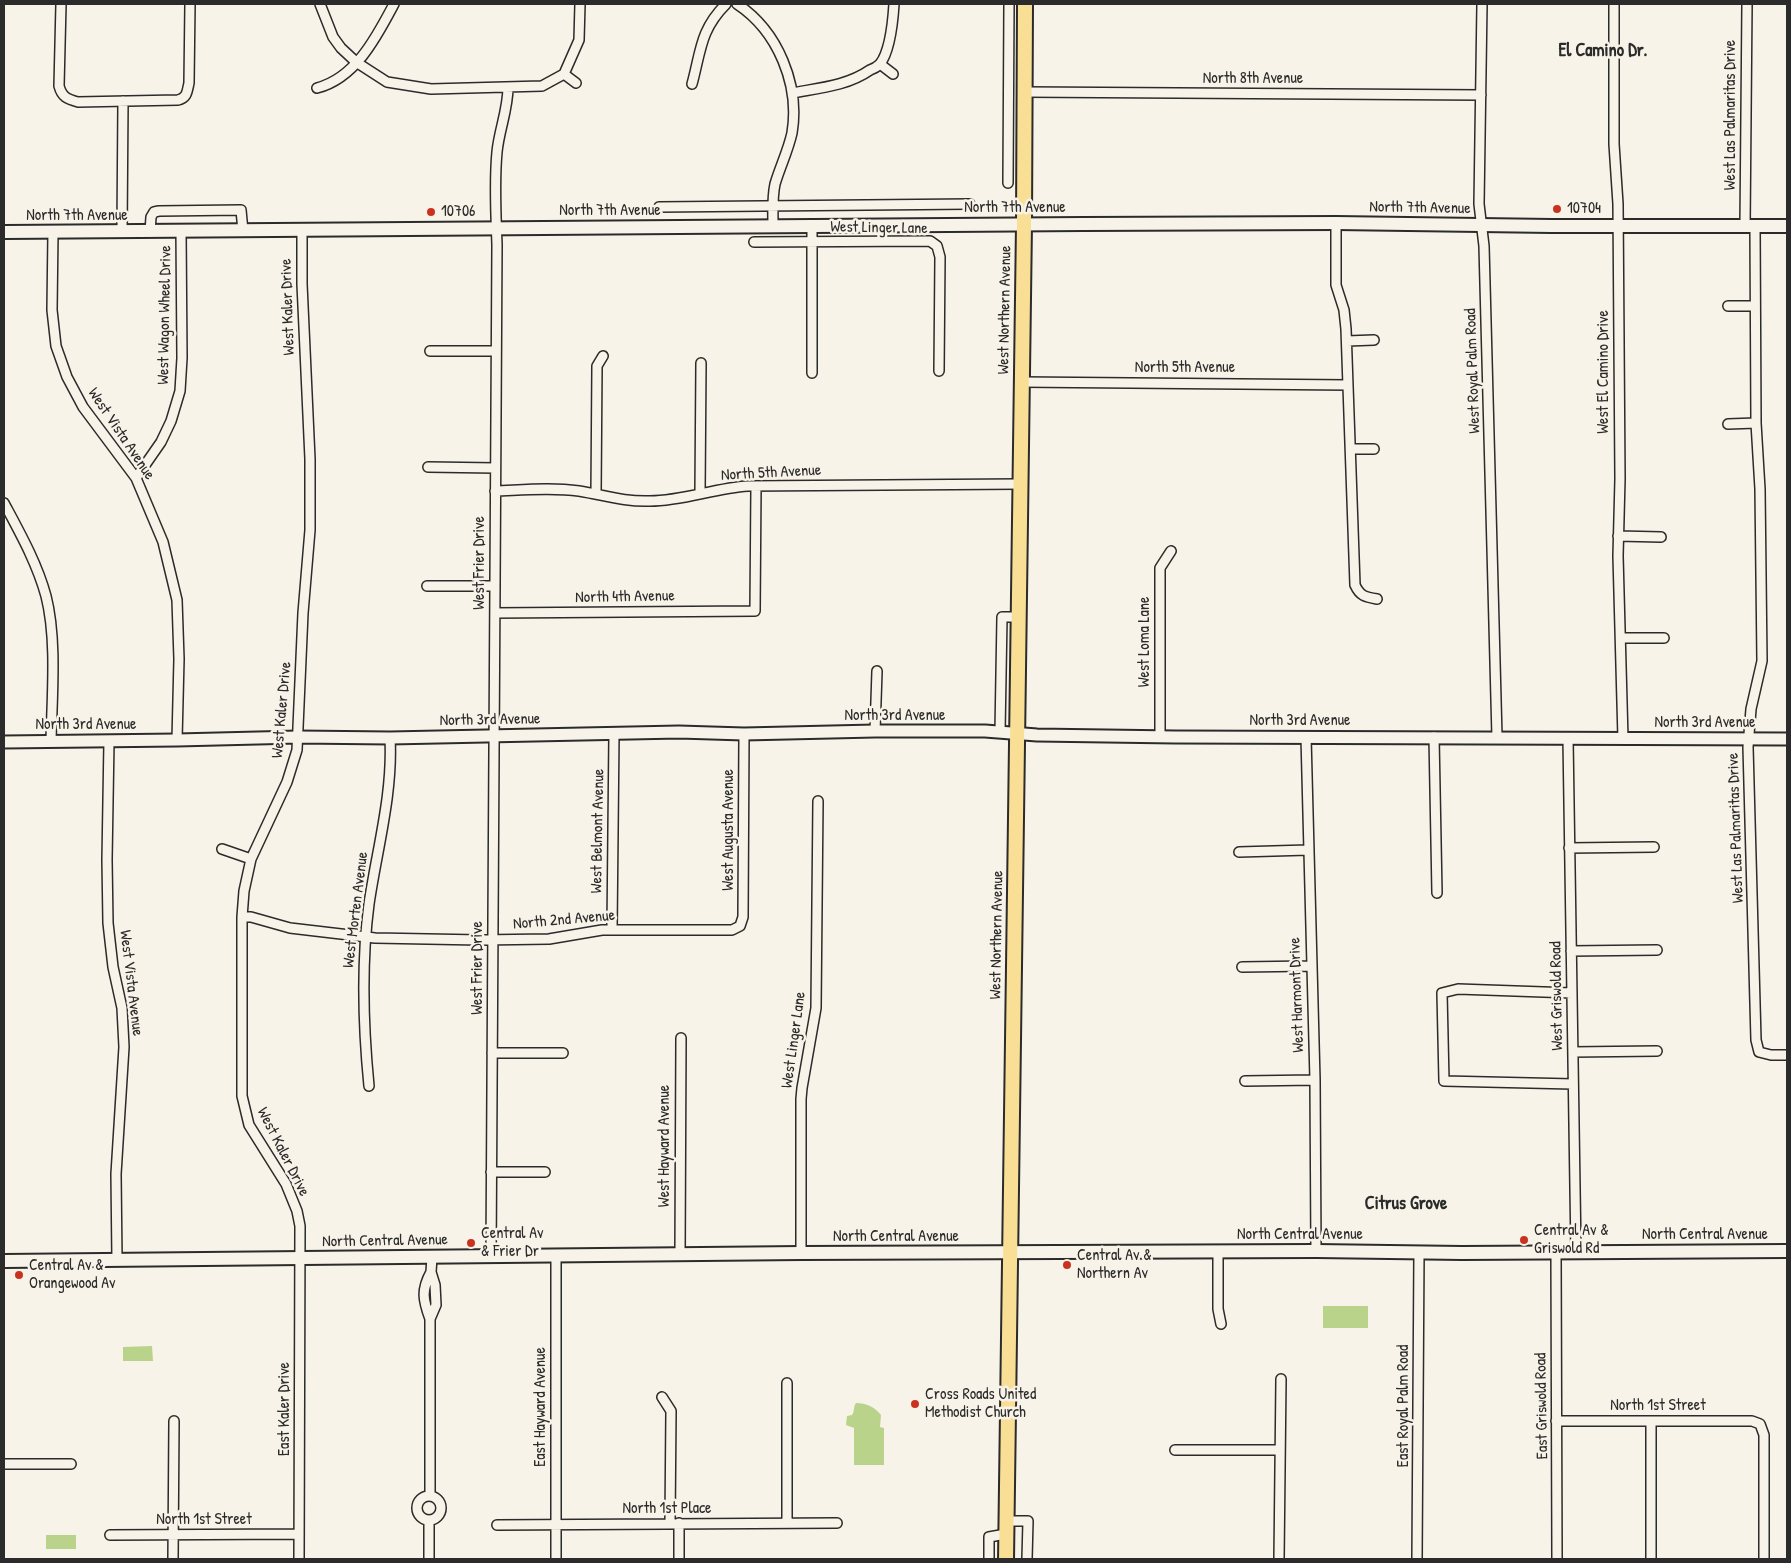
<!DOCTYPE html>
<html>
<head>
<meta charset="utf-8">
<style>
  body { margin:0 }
  #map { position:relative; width:1791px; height:1563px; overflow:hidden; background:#f7f3e8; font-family:"Patrick Hand",sans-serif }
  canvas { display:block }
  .frame { position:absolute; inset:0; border:5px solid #2b2b2b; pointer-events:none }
</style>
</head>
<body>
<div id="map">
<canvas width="1791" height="1563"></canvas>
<div class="frame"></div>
</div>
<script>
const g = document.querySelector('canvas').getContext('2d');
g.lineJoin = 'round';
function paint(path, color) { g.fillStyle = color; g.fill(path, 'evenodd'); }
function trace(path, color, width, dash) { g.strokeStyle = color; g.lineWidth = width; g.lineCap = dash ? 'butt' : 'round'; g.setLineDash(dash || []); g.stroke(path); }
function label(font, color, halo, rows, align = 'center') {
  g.font = font + ' "Patrick Hand",sans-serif'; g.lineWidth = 5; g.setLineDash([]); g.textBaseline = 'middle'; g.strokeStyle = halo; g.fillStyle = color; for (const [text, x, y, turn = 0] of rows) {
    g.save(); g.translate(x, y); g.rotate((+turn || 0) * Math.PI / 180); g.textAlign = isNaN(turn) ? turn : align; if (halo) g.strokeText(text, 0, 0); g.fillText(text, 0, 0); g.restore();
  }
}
paint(new Path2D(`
  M1323 1306H1368V1328H1323Z
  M152 1346 153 1361H123V1347Z
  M856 1403C866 1403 875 1407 881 1415L880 1427 884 1428V1465H854V1428L846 1425 847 1416 852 1415C855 1411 853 1407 856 1403Z
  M46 1535H76V1549H46Z`), '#bad38a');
const minor = new Path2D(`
  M61 4 59 86C62 97 67 99 78 102L178 100C187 98 187 92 189 83L190 4
  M320 4 333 37 341 48 356 62 387 82 431 89 542 86 564 74 579 40 580 4
  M737 4C778 31 800 85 792 133 788 151 780 167 775 184 772 198 773 213 773 226
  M1482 4 1479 204 1484 246 1497 737
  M1614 4V144L1618 204 1620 479 1618 556 1623 739
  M880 64 893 74
  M564 74 576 83
  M692 84C701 51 700 30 726 4
  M317 88C356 78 377 36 394 4
  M1025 92 1481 95
  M792 93C819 88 847 86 870 70 873 69 878 66 880 64 890 51 893 20 894 4
  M1008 183 1009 4
  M659 207 970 204
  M1336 223V285L1344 310 1346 329 1355 585C1360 596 1365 597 1377 599
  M1745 226 1747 4
  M1755 227 1756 423 1760 489 1762 661 1751 709 1748 747 1756 1040 1759 1052 1771 1055H1787
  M53 232 52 310 56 346 67 377 83 407 136 478 163 542 177 600 179 659 177 740
  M122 232 123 101
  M150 232 151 217 154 212 159 211 241 210 243 231
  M754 242 930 241 937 246 940 257 939 371
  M1728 306H1755
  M1347 341 1374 340
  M430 351H496
  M812 373V226
  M1021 382 1348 385
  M1728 424 1756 423
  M1351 449H1374
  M428 467 495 468
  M136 478 161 442 171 421 180 391 182 358 181 231
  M495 491C522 490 552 487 579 491 604 495 624 502 650 501 683 501 715 488 748 486L1020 484
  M700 493 701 363
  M596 494 597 366 603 356
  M4 503C20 533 37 563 46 596 57 639 52 696 51 741
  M1618 536 1661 537
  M427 586H495
  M495 613 755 611 756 486
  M1621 638H1664
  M875 731 877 671
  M1000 732 1002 617H1018
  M1160 737V568L1171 551
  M1306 737 1315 1080 1316 1251
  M1434 737 1437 893
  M1568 739 1576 1252
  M109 741 107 860 108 923 113 967 122 1008 124 1047 116 1174 117 1260
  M1569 848 1654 847
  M222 849 251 859
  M1239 852 1308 850
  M242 917H251L290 928 375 938 480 940 549 939 602 930H732L740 926 743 917 744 734
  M612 930 614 733
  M1571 951 1657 950
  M1242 967 1310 966
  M1572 993 1458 989 1442 993 1444 1081 1573 1084
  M1573 1052 1657 1051
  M492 1053H563
  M1245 1081 1315 1080
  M369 1086C363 1025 361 965 369 904 377 849 393 794 390 738
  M491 1172H545
  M1218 1251V1309L1221 1324
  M801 1253V1099L802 1088 816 1008 818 801
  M1556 1253 1557 1559
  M680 1255 681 1038
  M491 1256 497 245C496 214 494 183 497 152 499 130 508 110 508 87
  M430 1319 436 1305 435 1285 431 1272 432 1257
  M662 1397 671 1411 670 1523
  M1556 1421H1752L1760 1424 1764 1435V1559
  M1651 1421V1559
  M1175 1450H1280
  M4 1464H71
  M430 1496V1319C423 1300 421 1290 431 1272
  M417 1508a12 12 0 1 1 24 0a12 12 0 1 1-24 0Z
  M1007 1521H1028L1027 1559
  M787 1523V1383
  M497 1525 837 1523
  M110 1535 299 1534
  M173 1559 174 1421
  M299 1559 300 1226 297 1211 286 1184 249 1125 242 1096V917L244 891 251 859 287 782 297 750 303 613 310 530V459L302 284V230
  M429 1559V1520
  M556 1559V1255
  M679 1559V1523
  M989 1559V1537L1006 1534
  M1279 1559 1281 1379
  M1417 1559 1419 1252`);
const tertiary = new Path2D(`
  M4 742 177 740 298 737 390 738 679 732 744 734 875 731H985L1037 735 1175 737 1787 739`);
const secondary = new Path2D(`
  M4 232 1083 224 1336 223 1552 226H1787
  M4 1261 801 1253 1316 1251 1462 1253 1787 1251`);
const primary = new Path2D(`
  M1006 1559 1024 224 1025 4`);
trace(minor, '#2b2b2b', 12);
trace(tertiary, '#2b2b2b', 15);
trace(secondary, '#2b2b2b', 16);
trace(primary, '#2b2b2b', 18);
trace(minor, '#f7f3e8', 9);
trace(tertiary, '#f7f3e8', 11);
trace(secondary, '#f7f3e8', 12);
trace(primary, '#f9df96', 14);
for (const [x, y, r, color] of [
  [1557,209,5,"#c8321e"],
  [431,212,5,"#c8321e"],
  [1524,1240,5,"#c8321e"],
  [471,1243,5,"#c8321e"],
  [1067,1265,5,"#c8321e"],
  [19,1275,5,"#c8321e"],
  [915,1404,5,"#c8321e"]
]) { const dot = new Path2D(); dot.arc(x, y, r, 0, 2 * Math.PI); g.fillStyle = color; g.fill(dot); trace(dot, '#f7f3e8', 2); }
label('16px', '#2b2b2b', '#f7f3e8', [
  ["North 8th Avenue",1253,79],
  ["West Las Palmaritas Drive",1731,115,-90],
  ["North 7th Avenue",1015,208],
  ["North 7th Avenue",1420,208,1],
  ["North 7th Avenue",610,211],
  ["North 7th Avenue",77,216],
  ["West Linger Lane",879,228,1],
  ["West Kaler Drive",288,307,-92],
  ["West Northern Avenue",1005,310,-89],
  ["West Wagon Wheel Drive",165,315,-89],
  ["North 5th Avenue",1185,368],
  ["West Royal Palm Road",1473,371,-92],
  ["West El Camino Drive",1604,372,-90],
  ["West Vista Avenue",121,434,56],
  ["North 5th Avenue",771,473,-3],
  ["West Frier Drive",480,563,-90],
  ["North 4th Avenue",625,597,-1],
  ["West Loma Lane",1145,642,-90],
  ["West Kaler Drive",282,710,-85],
  ["North 3rd Avenue",895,716],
  ["North 3rd Avenue",490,720,-1],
  ["North 3rd Avenue",1300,721],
  ["North 3rd Avenue",1705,723],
  ["North 3rd Avenue",86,725],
  ["West Las Palmaritas Drive",1736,828,-92],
  ["West Augusta Avenue",729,830,-90],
  ["West Belmont Avenue",598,831,-89],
  ["West Morten Avenue",356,910,-83],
  ["North 2nd Avenue",564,920,-5],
  ["West Northern Avenue",997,935,-89],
  ["West Frier Drive",478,968,-90],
  ["West Vista Avenue",131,983,83],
  ["West Harmont Drive",1297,995,-92],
  ["West Griswold Road",1557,996,-91],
  ["West Linger Lane",794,1040,-82],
  ["West Hayward Avenue",665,1146,-90],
  ["West Kaler Drive",283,1152,63],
  ["North Central Avenue",1300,1235],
  ["North Central Avenue",1705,1235],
  ["North Central Avenue",896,1237],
  ["North Central Avenue",385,1241,-1],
  ["East Royal Palm Road",1404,1406,-90],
  ["East Griswold Road",1542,1406,-91],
  ["North 1st Street",1658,1406],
  ["East Hayward Avenue",541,1407,-90],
  ["East Kaler Drive",285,1409,-90],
  ["North 1st Place",667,1509],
  ["North 1st Street",204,1520]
]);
label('16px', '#2b2b2b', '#f7f3e8', [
  ["10704",1567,209],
  ["10706",441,212],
  ["Central Av &",1534,1231],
  ["Griswold Rd",1534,1249],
  ["Central Av",481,1234],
  ["& Frier Dr",481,1252],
  ["Central Av &",1077,1256],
  ["Northern Av",1077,1274],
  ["Central Av &",29,1266],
  ["Orangewood Av",29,1284],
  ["Cross Roads United",925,1395],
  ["Methodist Church",925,1413]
], 'left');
label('bold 18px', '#2b2b2b', '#f7f3e8', [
  ["El Camino Dr.",1603,51],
  ["Citrus Grove",1406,1204]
]);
</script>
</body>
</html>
